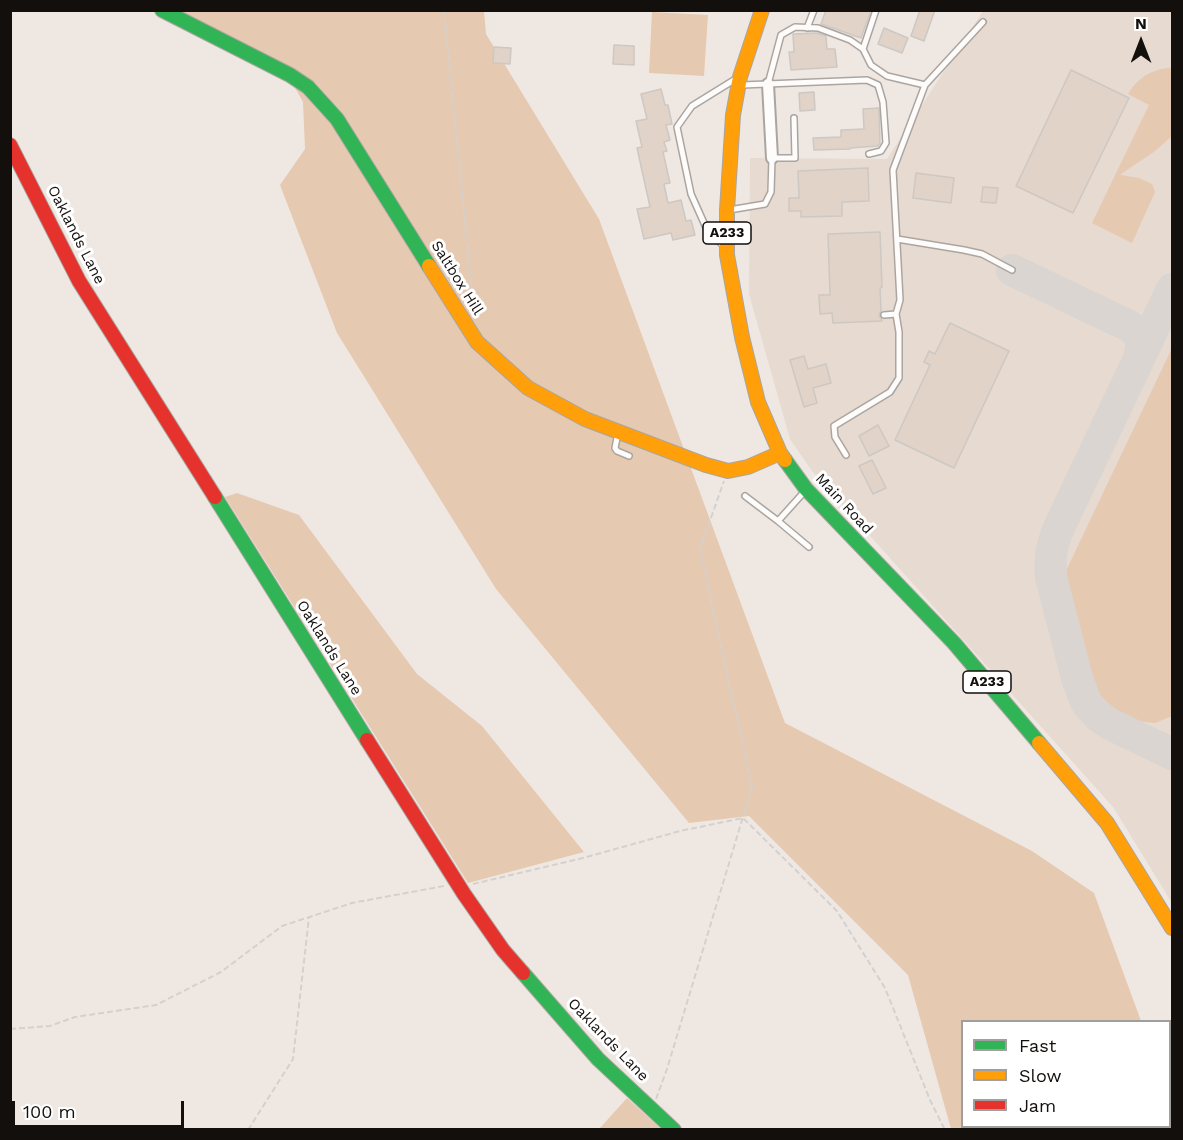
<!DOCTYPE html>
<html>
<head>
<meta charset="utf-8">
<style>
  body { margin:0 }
  #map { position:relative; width:1183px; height:1140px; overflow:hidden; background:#efe8e2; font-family:"Work Sans",sans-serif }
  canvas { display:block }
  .frame { position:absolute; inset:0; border:12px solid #130f0c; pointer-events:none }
  .legend { position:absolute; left:961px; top:1020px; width:210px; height:108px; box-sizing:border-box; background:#fff; border:2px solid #a19f9e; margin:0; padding:8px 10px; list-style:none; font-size:18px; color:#130f0c }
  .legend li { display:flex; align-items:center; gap:12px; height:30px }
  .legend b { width:30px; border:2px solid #a19f9e }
  .north { position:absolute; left:1111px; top:12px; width:60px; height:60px; -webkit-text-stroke:4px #fff; paint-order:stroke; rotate:0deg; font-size:16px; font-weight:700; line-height:24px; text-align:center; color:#130f0c }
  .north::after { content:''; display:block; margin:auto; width:21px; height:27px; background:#130f0c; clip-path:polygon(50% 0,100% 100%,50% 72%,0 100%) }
  .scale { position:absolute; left:12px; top:1101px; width:172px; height:27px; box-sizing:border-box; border:3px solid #130f0c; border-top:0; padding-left:8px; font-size:18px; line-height:21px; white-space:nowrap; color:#130f0c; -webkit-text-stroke:4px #fff; paint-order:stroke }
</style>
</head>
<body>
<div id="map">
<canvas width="1183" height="1140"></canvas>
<div class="frame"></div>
<ul class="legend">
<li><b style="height:8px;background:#30b455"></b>Fast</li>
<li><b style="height:8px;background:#ff9f0a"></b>Slow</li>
<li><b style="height:8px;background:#e5322d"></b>Jam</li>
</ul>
<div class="north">N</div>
<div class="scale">100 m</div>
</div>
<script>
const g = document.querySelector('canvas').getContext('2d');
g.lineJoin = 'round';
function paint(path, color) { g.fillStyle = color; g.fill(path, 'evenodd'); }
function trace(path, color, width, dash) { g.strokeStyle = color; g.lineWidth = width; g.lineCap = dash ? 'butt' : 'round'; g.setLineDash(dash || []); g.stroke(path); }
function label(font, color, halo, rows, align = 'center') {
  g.font = font + ' "Work Sans",sans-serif'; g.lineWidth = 6; g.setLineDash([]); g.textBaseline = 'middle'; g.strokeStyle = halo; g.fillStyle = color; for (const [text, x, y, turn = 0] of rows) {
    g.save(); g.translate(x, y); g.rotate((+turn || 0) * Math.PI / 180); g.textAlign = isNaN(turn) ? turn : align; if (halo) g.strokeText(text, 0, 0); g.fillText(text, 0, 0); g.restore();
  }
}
paint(new Path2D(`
  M983 11H1172V903L1113 807 812 471 790 439 749 294 750 158 887 159Z`), '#e7dad0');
paint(new Path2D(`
  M164 11H484L486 34 599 219 785 723 1032 851 1094 893 1141 1021 962 1022V1126H1170V1085L1172 1087V1129H951L908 975 749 816 689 823 496 589 337 333 280 185 305 149 303 102 285 70Z
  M652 12 708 15 704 76 649 73Z
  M1169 68 1172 69V136L1155 151 1121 174V175L1139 178 1152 184 1155 192 1132 243 1092 223 1149 105 1128 94C1137 79 1151 69 1169 68Z
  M1172 348V716L1155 723 1137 721 1120 714 1104 703 1096 691 1086 665 1065 573Z
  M237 493 299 515 417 674 482 726 584 852 468 883 225 497Z
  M627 1098 661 1129H599Z`), '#e5c9b0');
trace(new Path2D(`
  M1012 270 1129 326C1142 335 1143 343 1139 358
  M1172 289 1063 519C1053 540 1049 553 1051 577L1077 678 1086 702 1097 715 1110 724 1172 754`), '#dad5d1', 32);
const building = new Path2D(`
  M826 10H871L861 38 821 24Z
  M920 10H935L924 41 911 36Z
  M884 28 908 38 902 53 878 44Z
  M817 33 826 36 827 49H835L837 67 791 70 789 52H794L793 34Z
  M614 45 634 46V65L613 64Z
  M494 47 511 48 510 64 493 63Z
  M1071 70 1129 98 1073 213 1016 186Z
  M661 89 665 105H668L672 124 666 125 670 140 664 142 667 151 663 152 670 183 664 184 668 203 681 200 686 221 691 220 695 235 673 240 671 233 644 239 637 209 650 207 637 148 642 147 636 121 647 119 641 94Z
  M814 92 815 110 800 111 799 93Z
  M879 108 880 143 878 146 850 148V149L814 150 813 138 841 137V130L864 129 863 109Z
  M868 168 869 201 842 202V216L801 217V211H789V198H799L798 171Z
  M916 173 954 178 951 203 913 198Z
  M983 187 998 188 996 203 981 202Z
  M880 232 882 287 880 288 881 311 879 315 882 321 833 323 832 313 820 314 819 295H830L828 234Z
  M950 323 1009 351 954 468 895 440 930 365 924 362 929 351 935 354Z
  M804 356 808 369 826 364 831 383 813 388 817 403 804 407 790 360Z
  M878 425 889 446 869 456 859 436Z
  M872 460 886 488 873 494 859 466Z`);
paint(building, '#e1d3c7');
trace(building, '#cdc8c4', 1.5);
const lane = new Path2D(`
  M807 28 814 10
  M863 49 876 10
  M768 84 781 35 795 27 818 28 850 40 863 49 871 65 887 76 925 85
  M742 85 867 80 878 85 883 102 886 143 881 151 869 154
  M729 210 765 204 771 192 772 158H795L794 118
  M897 239 964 250 982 254 1012 270
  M724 246 708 232 691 194 677 127 692 106 734 80
  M884 315 896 314 900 300 893 170 925 85 983 22
  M618 433 615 448 617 451 629 456
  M846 455 835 437 834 426 890 392 899 378V332L896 314
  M805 491 778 521 809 547
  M745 496 778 521`);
const street = new Path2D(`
  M768 84 772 158`);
const fast = new Path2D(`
  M162 10 290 75 308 87 337 119 429 266
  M785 460 806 489 954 643 1039 743
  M215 497 367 740
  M523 973 598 1059 674 1130`);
const slow = new Path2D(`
  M762 10 740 77 733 115 727 210V255L742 337 758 402 780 453 785 460
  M429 266 477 342 528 388 585 419 706 465 728 471 748 467 780 453
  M1039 743 1107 823 1172 928`);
const jam = new Path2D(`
  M10 145 79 281 215 497
  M367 740 464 894 503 950 523 973`);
trace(lane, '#aba5a1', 8);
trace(street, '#aba5a1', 14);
trace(fast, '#aba5a1', 16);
trace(slow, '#aba5a1', 16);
trace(jam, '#aba5a1', 16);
trace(new Path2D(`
  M444 10 474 312
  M473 884 583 858 680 831 743 818 837 911 885 988 930 1100 945 1130
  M10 1029 50 1026 75 1017 156 1005 221 972 282 926 352 903 444 886
  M656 1099 667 1069 752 787 700 549 724 481
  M248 1130 293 1059 309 917
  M645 1130 648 1121`), '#d3d1cf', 2, [6, 3]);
trace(lane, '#fdfcfb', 5);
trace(street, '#fdfcfb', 10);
trace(fast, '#30b455', 14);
trace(slow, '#ff9f0a', 14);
trace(jam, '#e5322d', 14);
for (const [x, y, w] of [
  [727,233,48],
  [987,682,48]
]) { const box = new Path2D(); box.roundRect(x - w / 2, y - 11, w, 22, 4.5); g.fillStyle = '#fff'; g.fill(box); trace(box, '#130f0c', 1.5); }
label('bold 14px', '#130f0c', null, [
  ["A233",727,233],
  ["A233",987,682]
]);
label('15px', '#130f0c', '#fff', [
  ["Oaklands Lane",76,235,63],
  ["Saltbox Hill",457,278,58],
  ["Main Road",844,504,47],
  ["Oaklands Lane",329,648,58],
  ["Oaklands Lane",608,1040,46]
]);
</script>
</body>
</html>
